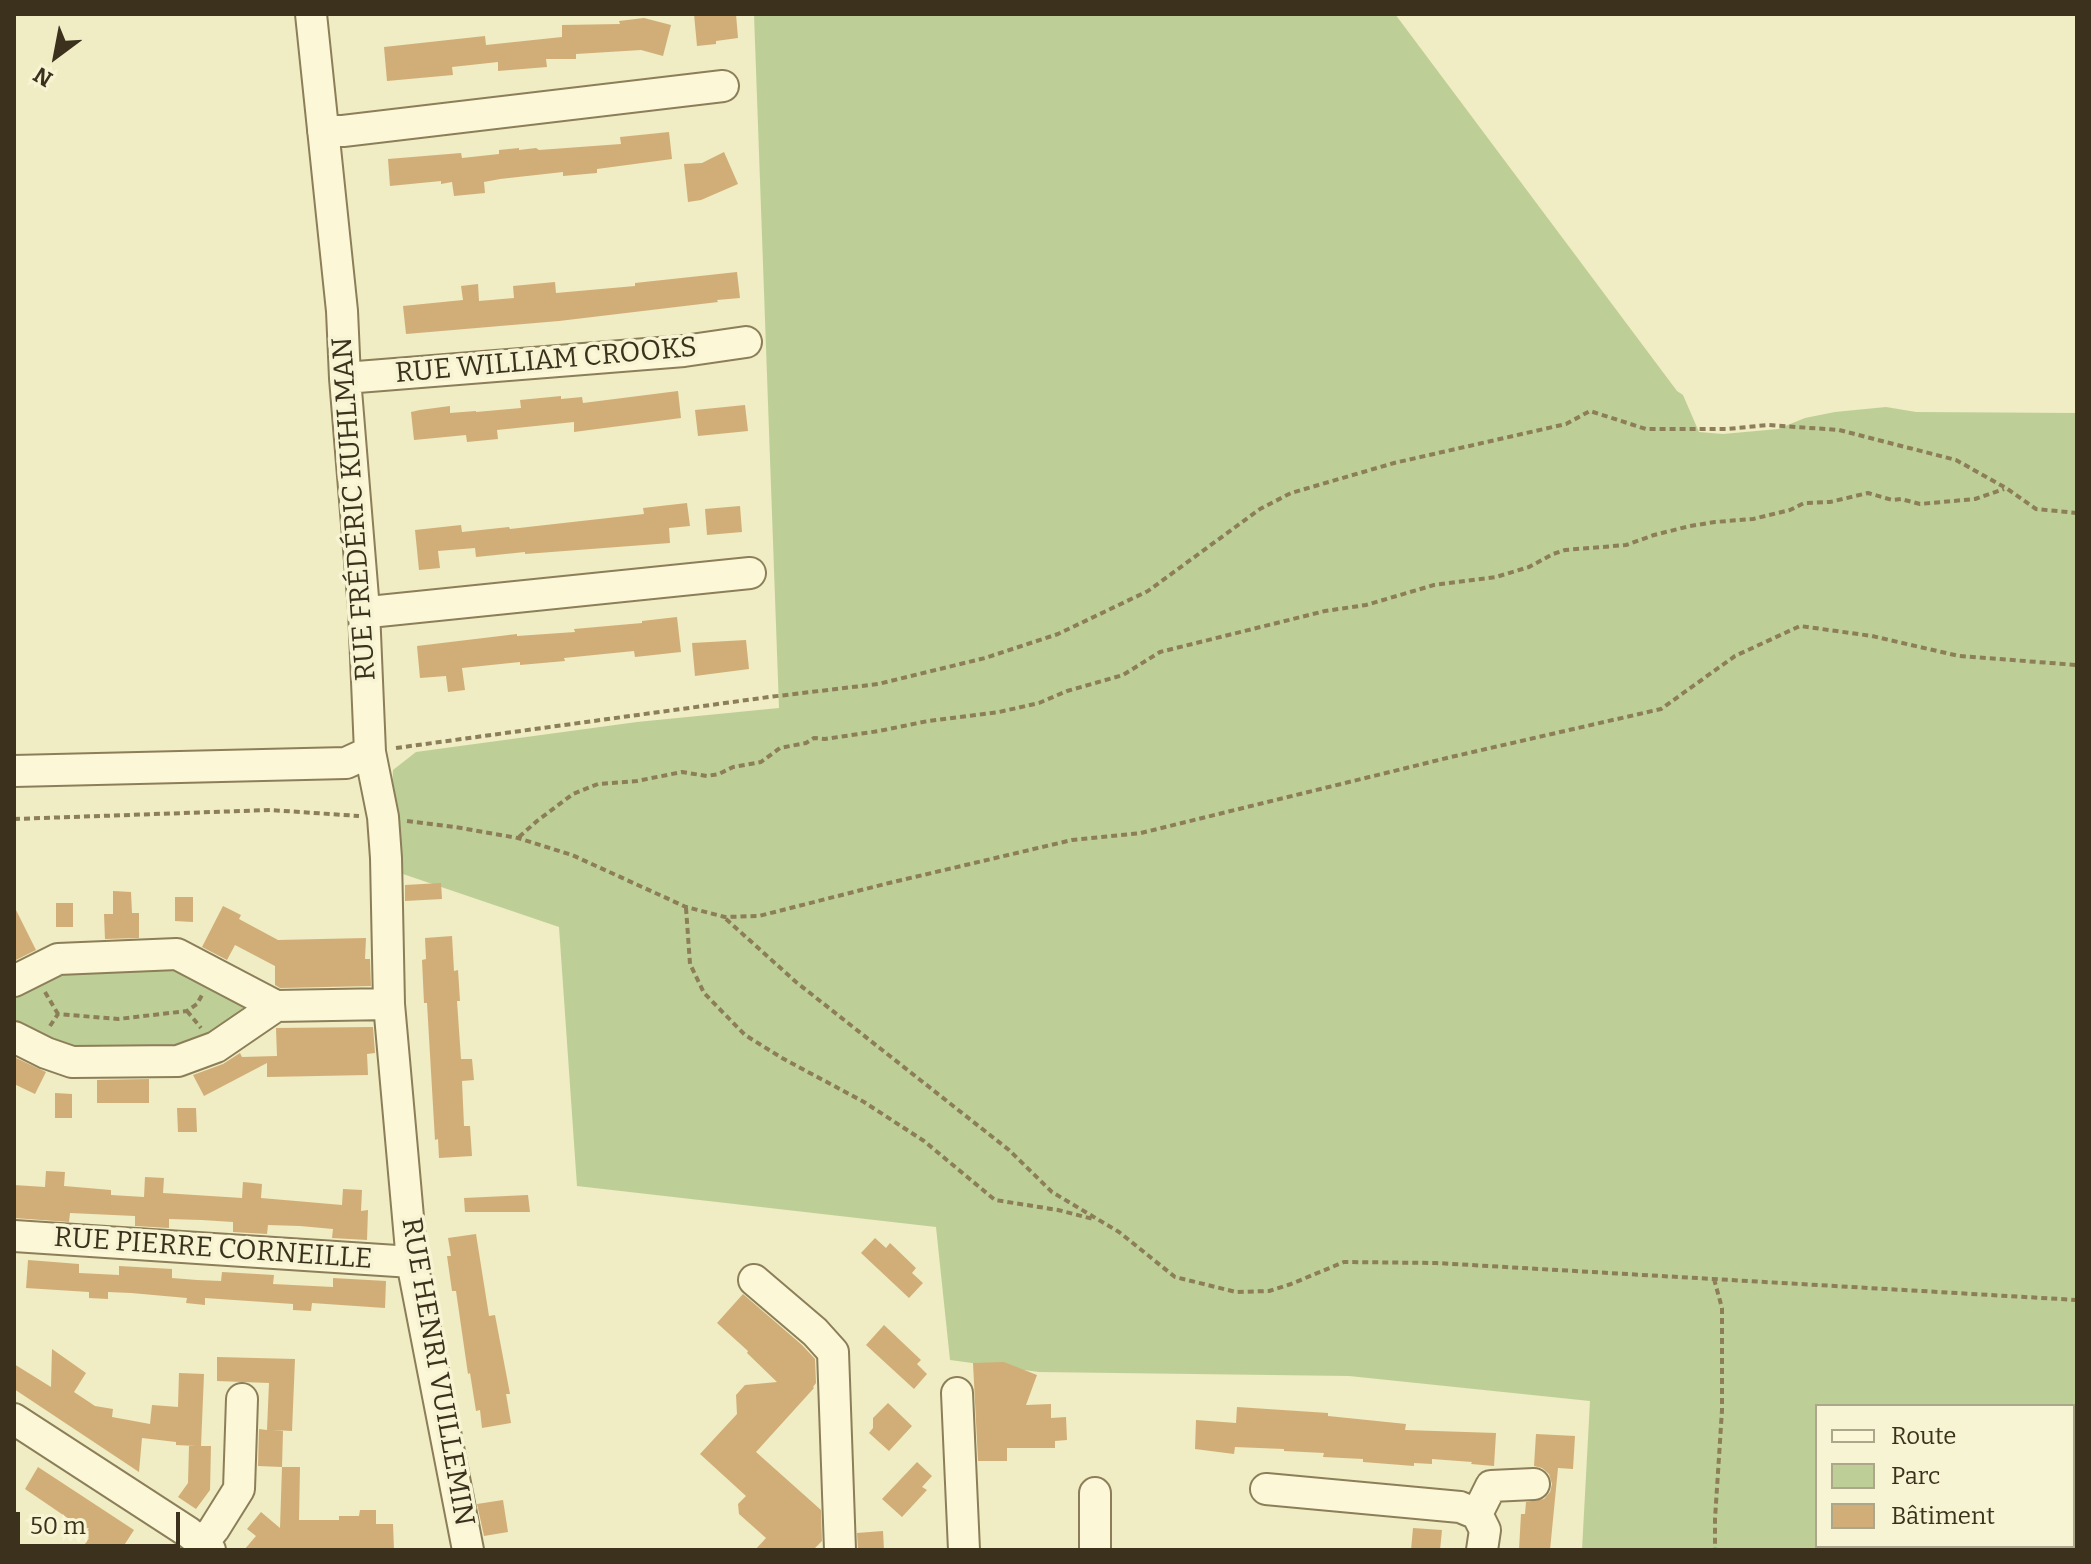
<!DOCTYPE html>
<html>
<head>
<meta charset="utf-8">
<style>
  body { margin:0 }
  #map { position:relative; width:2091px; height:1564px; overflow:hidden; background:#f0ecc3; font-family:Bitter,serif }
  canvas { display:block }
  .frame { position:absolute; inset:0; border:16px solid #3b311d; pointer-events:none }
  .legend { position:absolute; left:1815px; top:1404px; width:260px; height:144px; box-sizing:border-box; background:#f7f4d3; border:2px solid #aca68a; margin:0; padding:10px 14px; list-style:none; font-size:24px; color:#3b311d }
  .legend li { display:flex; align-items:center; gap:16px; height:40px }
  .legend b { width:40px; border:2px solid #aca68a }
  .north { position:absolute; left:16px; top:16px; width:80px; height:80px; -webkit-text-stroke:6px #f7f4d3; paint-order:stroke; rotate:212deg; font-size:22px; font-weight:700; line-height:32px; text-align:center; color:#3b311d }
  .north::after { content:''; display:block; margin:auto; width:28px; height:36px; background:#3b311d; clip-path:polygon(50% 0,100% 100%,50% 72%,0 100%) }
  .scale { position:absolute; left:16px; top:1512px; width:164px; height:36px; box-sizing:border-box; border:4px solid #3b311d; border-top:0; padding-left:10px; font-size:24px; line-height:28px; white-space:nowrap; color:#3b311d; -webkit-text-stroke:6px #f7f4d3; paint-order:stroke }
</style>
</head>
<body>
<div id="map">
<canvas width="2091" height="1564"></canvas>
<div class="frame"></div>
<ul class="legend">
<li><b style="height:10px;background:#fbf7d7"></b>Route</li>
<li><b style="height:22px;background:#bdcf96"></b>Parc</li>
<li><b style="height:22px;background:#d1ae77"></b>Bâtiment</li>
</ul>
<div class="north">N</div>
<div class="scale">50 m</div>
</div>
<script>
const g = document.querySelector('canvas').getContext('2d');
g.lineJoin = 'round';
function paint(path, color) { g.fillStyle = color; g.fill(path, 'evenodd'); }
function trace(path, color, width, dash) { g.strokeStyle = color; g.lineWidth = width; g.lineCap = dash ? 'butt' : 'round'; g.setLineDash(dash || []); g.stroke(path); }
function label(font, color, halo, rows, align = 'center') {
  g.font = font + ' Bitter,serif'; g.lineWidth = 7; g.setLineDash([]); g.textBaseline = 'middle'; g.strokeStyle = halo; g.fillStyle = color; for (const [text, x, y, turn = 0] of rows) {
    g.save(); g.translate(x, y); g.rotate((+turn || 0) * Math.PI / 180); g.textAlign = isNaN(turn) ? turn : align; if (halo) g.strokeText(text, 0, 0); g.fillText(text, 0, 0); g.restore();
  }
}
paint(new Path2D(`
  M754 14H1395L1677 391 1683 395 1699 432 1723 434 1778 429 1805 418 1835 412 1886 407 1916 412 2077 413V1550H1582L1590 1401 1349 1376 1039 1372 950 1360 936 1227 577 1186 559 927 403 874 397 806 392 788 393 770 416 752 637 722 779 708ZM1817 1406H2073V1546H1817Z
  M62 966H178L243 1005 241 1014 192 1046 62 1054 14 1029V993Z`), '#bdcf96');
paint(new Path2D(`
  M694 14H736L738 38 716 41V44L697 46Z
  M644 18 671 25 663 56 641 50 576 54V59H546L547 67 498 71V62L452 67 453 75 387 81 384 47 485 36 486 45 562 37V25L620 24 619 21Z
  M669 132 672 159 597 169V173L563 176V172L500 179 484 182 485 193 454 196 452 182 441 184V181L390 186 388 159 461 153 462 158 499 154V150L519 148V150L536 148 539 150 621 144 620 137Z
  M724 152 738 184 701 200 688 202 684 164 702 163Z
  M737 272 740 298 717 300 718 302 559 321 406 334 403 306 463 300 461 286 478 284 479 301 514 298 513 286 555 282 556 293 635 286V283Z
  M678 391 681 418 574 432V422L497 430 498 439 467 442 466 435 414 440 411 412 420 410 450 406V413L476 411V412L521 408 520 400 561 396V399L582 397 583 403Z
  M745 405 748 431 698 436 695 410Z
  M687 503 690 526 669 528 670 543 525 554V552L476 557 475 548 438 551 440 568 419 570 415 530 461 525 462 532 509 527 510 529 644 514 643 508Z
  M740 506 742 532 707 535 705 509Z
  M677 617 681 652 635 657 634 651 564 658 565 661 520 665V662L462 668 465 690 448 692 446 676 420 678 417 646 517 634V636L575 632 574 629 642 623V621Z
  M746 640 749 669 695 676 692 643Z
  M441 883 442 899 405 901V885Z
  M113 891 131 892 132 913H139V938L105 939 104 914H113Z
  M175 897H193V922L175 921Z
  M56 903H73V927H56Z
  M14 906 36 950 14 961Z
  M223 906 241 915 239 919 278 940 366 938 365 959H370L371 986 280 988 275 985V966L235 945 227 960 202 947Z
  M452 936 454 971 458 970 460 1001H457L461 1059H472L474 1080 462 1081 464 1126H470L472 1156 439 1158 438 1139 435 1140 427 1003H424L422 960 426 959 425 938Z
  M373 1027 375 1053 367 1054 368 1075 267 1077V1063L204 1096 193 1075 223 1064 240 1053 242 1057 277 1056 276 1028Z
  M14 1057 46 1072 35 1094 14 1084Z
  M149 1079V1103H97V1080Z
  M55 1093 72 1094V1118H55Z
  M177 1108H196L197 1132H178Z
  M46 1171 65 1172 64 1186 111 1190V1195L144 1197 145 1177 164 1178 163 1193 242 1198 243 1182 253 1183 262 1184 261 1198 342 1205 343 1189 362 1190 361 1211 368 1210 367 1240 332 1238 333 1229 300 1226 268 1225 267 1234 233 1232V1222L202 1220 169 1219V1228L135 1226V1216L70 1213 69 1222 14 1218V1185L45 1187Z
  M528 1195 530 1212H465L464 1198Z
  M476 1234 489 1316 495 1315 510 1394H506L511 1423 482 1428 480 1410 476 1411 470 1373 468 1374 456 1291H452L447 1256H451L448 1238Z
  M875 1238 886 1248 890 1243 916 1268 912 1273 923 1283 909 1298 861 1253Z
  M28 1260 79 1264V1273L119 1275V1266L172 1269V1278L197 1280 221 1281 222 1272 274 1275 273 1284 333 1287V1278L386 1281 385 1308 312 1303 311 1311 293 1310V1304L205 1298V1305L186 1303 187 1298 131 1293 108 1292V1299L89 1298V1292L26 1288Z
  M743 1294 802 1345 815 1359 816 1383 813 1387 814 1388 756 1452 821 1510 822 1541 813 1550H755L766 1538 739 1514 738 1504 746 1496 700 1454 737 1414 736 1395 745 1385 777 1382 747 1353 748 1351 717 1323Z
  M884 1325 921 1360 917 1364 927 1374 914 1389 866 1345Z
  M52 1349 86 1373 74 1392 95 1406 113 1409 112 1417 150 1424 152 1405 178 1407 179 1373 204 1374 201 1446H211L210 1490 196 1509 178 1497 188 1483 189 1446H196L176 1445V1442L142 1438 139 1472 14 1389V1364L51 1387Z
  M217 1357 295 1359 292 1431 272 1430 283 1431 282 1467 258 1466 259 1429 267 1430 269 1383 217 1381Z
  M1004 1362 1037 1375 1026 1405 1051 1404V1418L1066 1417 1067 1440 1055 1441V1448H1007V1461H978L973 1363Z
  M888 1403 912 1426 889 1451 869 1433 873 1428V1418Z
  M1237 1407 1328 1413V1416L1406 1424 1405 1430 1496 1433 1494 1466 1471 1464 1472 1462 1432 1459V1464L1414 1463V1466L1363 1462V1459L1323 1457 1324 1453 1284 1451V1449L1235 1447 1234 1454 1195 1449 1196 1420 1236 1423Z
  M1536 1434 1575 1436 1573 1469 1558 1468 1550 1550H1519L1521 1514H1525L1526 1502 1544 1499 1550 1492 1552 1484 1549 1474 1542 1468 1534 1466Z
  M917 1462 932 1476 922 1487 927 1490 902 1517 882 1499Z
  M38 1467 134 1530 121 1550H81L89 1538 70 1526 72 1521 25 1489Z
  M282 1467H300L299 1520H339V1516H359L360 1510H376V1524H393L394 1550H244L256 1536 247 1529 261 1512 280 1528Z
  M503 1500 508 1532 484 1536 477 1504Z
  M1413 1528 1442 1530 1440 1550H1411Z
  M883 1531 884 1550H858L857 1533Z`), '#d1ae77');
const minor = new Path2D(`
  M311 14 342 311 345 378 364 610 370 752 383 817 386 858 389 1004 412 1262 468 1550
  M323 131H343L723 86
  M345 378 684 351 746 342
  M364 610 379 611 750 573
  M14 771 346 763 370 752
  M14 981 58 959 177 954 276 1006 389 1004
  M14 1037 46 1053 72 1062 178 1061 216 1047 276 1006
  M14 1236 412 1262
  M754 1280 815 1332 833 1352 840 1550
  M957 1393 964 1550
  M14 1419 188 1532 210 1550
  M1266 1489 1460 1507 1477 1514 1485 1530 1482 1550
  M1095 1493V1550
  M1477 1514 1491 1486 1534 1484
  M202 1544 214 1529 239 1489 242 1399`);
trace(minor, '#8c7e58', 34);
trace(new Path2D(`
  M396 748 769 697 878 684 985 658 1058 634 1148 591 1260 509 1291 493 1394 463 1566 424 1590 411 1646 429H1727L1768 425 1839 430 1956 460 2006 488 2036 509 2077 513
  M14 819 270 810 359 816
  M407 821 455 827 518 838 572 855 686 907 725 917 759 916 889 883 1072 840 1141 833 1451 757 1661 709 1735 656 1800 626 1872 636 1959 656 2077 665
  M519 837 537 821 573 794 598 784 637 781 682 772 707 776 719 774 733 767 761 762 780 748 806 743 814 738 825 739 879 731 928 721 999 712 1039 703 1067 691 1123 675 1160 652 1325 611 1366 605 1434 585 1496 577 1529 567 1553 554 1565 550 1626 545 1654 535 1690 526 1715 522 1753 519 1790 510 1804 503 1830 502 1868 493 1892 500 1901 499 1920 504 1975 499 2004 489
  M686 908 690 964 704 993 745 1035 782 1058 864 1102 924 1141 995 1200 1058 1210 1093 1219
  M726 919 796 982 1009 1150 1052 1192 1119 1232 1175 1277 1236 1292 1269 1291 1291 1284 1344 1262 1436 1263 2077 1300
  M45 992 58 1014
  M187 1011 201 1028
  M50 1026 58 1014 118 1019 187 1011 197 1004 202 995
  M1714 1279 1722 1308V1410L1715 1519V1550`), '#8c7e58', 4, [6, 4]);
trace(minor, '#fbf7d7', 30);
label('28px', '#3b311d', '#f7f4d3', [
  ["RUE WILLIAM CROOKS",546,361,-5],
  ["RUE FRÉDÉRIC KUHLMAN",355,509,-94],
  ["RUE PIERRE CORNEILLE",213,1249,4],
  ["RUE HENRI VUILLEMIN",437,1372,80]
]);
</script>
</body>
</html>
